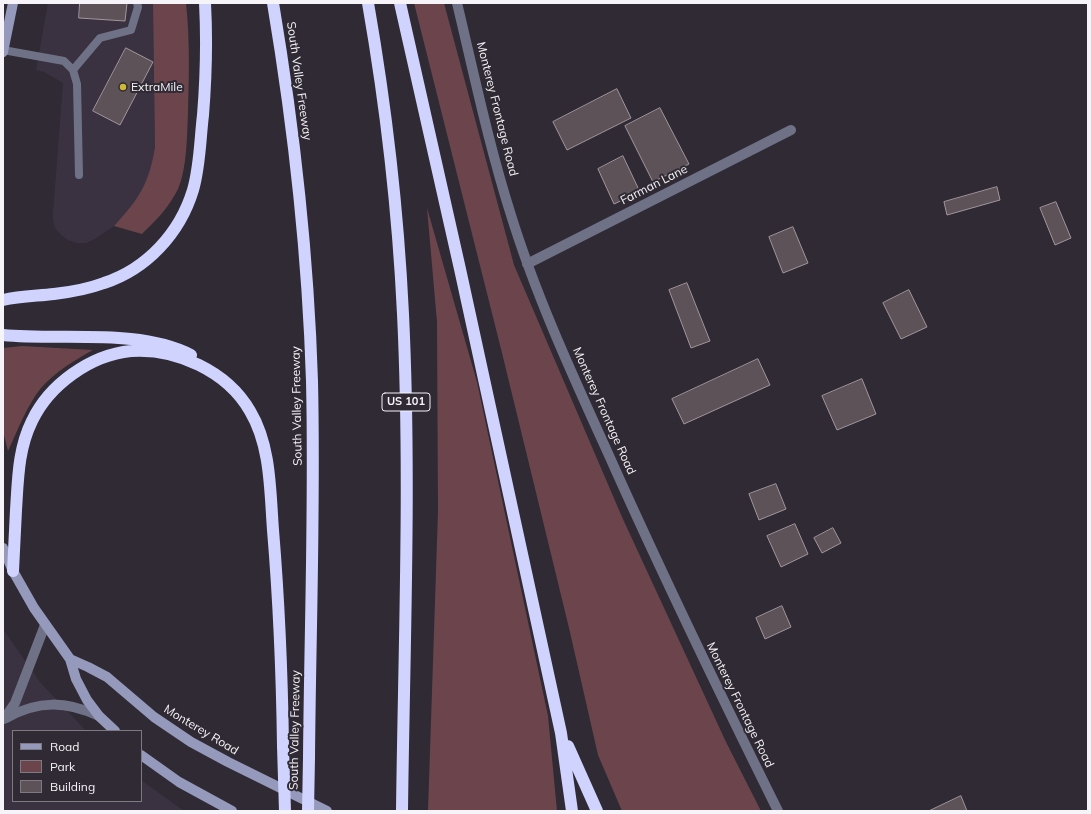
<!DOCTYPE html>
<html>
<head>
<meta charset="utf-8">
<style>
  body { margin:0 }
  #map { position:relative; width:1091px; height:814px; overflow:hidden; background:#2f2a33; font-family:Mulish,sans-serif }
  canvas { display:block }
  .frame { position:absolute; inset:0; border:4px solid #f6f3f9; pointer-events:none }
  .legend { position:absolute; left:12px; top:730px; width:130px; height:72px; box-sizing:border-box; background:#2f2a33; border:1px solid #7f7a82; margin:0; padding:5px 7px; list-style:none; font-size:12px; color:#f6f3f9 }
  .legend li { display:flex; align-items:center; gap:8px; height:20px }
  .legend b { width:20px; border:1px solid #7f7a82 }
</style>
</head>
<body>
<div id="map">
<canvas width="1091" height="814"></canvas>
<div class="frame"></div>
<ul class="legend">
<li><b style="height:5px;background:#9599bb"></b>Road</li>
<li><b style="height:11px;background:#6b454b"></b>Park</li>
<li><b style="height:11px;background:#5c5258"></b>Building</li>
</ul>
</div>
<script>
const g = document.querySelector('canvas').getContext('2d');
g.lineJoin = 'round';
function paint(path, color) { g.fillStyle = color; g.fill(path, 'evenodd'); }
function trace(path, color, width, dash) { g.strokeStyle = color; g.lineWidth = width; g.lineCap = dash ? 'butt' : 'round'; g.setLineDash(dash || []); g.stroke(path); }
function label(font, color, halo, rows, align = 'center') {
  g.font = font + ' Mulish,sans-serif'; g.lineWidth = 4; g.setLineDash([]); g.textBaseline = 'middle'; g.strokeStyle = halo; g.fillStyle = color; for (const [text, x, y, turn = 0] of rows) {
    g.save(); g.translate(x, y); g.rotate((+turn || 0) * Math.PI / 180); g.textAlign = isNaN(turn) ? turn : align; if (halo) g.strokeText(text, 0, 0); g.fillText(text, 0, 0); g.restore();
  }
}
paint(new Path2D(`
  M48 3H153L155 147 152 165 146 182 138 198 127 212 114 226 95 239 86 243H77L68 240 61 235 55 228 53 220V213L63 83 44 72 36 70Z
  M3 629 40 682 86 731H13V801H141V780L184 811H3Z`), '#3a3241');
paint(new Path2D(`
  M153 3H186C190 40 189 76 188 113 187 135 187 169 178 189 168 209 157 219 142 234L114 226C139 199 149 184 155 147Z
  M414 3H444L514 265 622 517 726 742 761 811H622L598 755 569 628 502 353Z
  M427 208 477 382 548 716 557 811H428L438 511 437 322Z
  M22 346 93 350C75 360 55 372 41 388 26 407 18 430 8 451L3 431V348Z`), '#6b454b');
const building = new Path2D(`
  M80 3H127L125 21 79 18Z
  M126 48 153 62 120 125 93 111Z
  M617 89 631 118 567 150 553 122Z
  M660 108 689 164 653 182 625 126Z
  M623 156 640 192 614 204 598 169Z
  M997 187 1000 200 947 215 944 202Z
  M1056 202 1071 238 1055 245 1040 208Z
  M793 227 808 263 783 273 769 237Z
  M687 283 710 341 691 348 669 290Z
  M909 290 927 327 901 339 883 303Z
  M758 359 770 385 684 424 672 399Z
  M862 379 876 414 837 430 822 396Z
  M776 484 786 509 759 520 749 494Z
  M795 524 808 554 781 567 767 536Z
  M833 528 841 543 822 553 814 538Z
  M782 606 791 627 765 639 756 618Z
  M961 796 967 811H929Z`);
paint(building, '#5c5258');
trace(building, '#a1969d', 1);
trace(new Path2D(`
  M3 50 64 61 73 70 77 84 79 175
  M73 70 100 38 131 30 138 7 137 3`), '#6f7287', 8);
trace(new Path2D(`
  M457 3C474 74 489 146 511 215 536 296 572 374 607 451 661 572 719 692 778 811
  M527 264 791 130
  M6 718C39 700 66 701 99 716
  M4 719 15 703 45 625`), '#6f7287', 10);
trace(new Path2D(`
  M3 52 13 3
  M3 548 13 571 34 608 70 659 76 679 87 700 99 716 115 731
  M70 659 88 667 107 677 154 717 191 742 228 762 327 811
  M141 755 179 782 232 811`), '#9599bb', 10);
trace(new Path2D(`
  M273 3C294 128 308 254 312 381 315 507 310 633 309 758
  M368 3C386 106 398 210 403 314 411 480 404 646 402 811
  M400 3 460 269 561 733 572 811
  M3 300C20 296 37 296 54 294 71 292 88 289 104 283 147 269 180 233 193 190 200 166 200 140 203 115 206 78 207 40 205 3
  M3 335C62 341 138 328 191 355
  M13 571C14 551 15 531 16 510 18 480 18 449 32 421 49 385 90 355 131 351 176 348 227 371 250 411 271 446 270 491 273 530 279 602 282 674 283 746
  M568 746 597 811`), '#cfd3fe', 12);
trace(new Path2D(`
  M283 746 285 811
  M308 811 309 758`), '#cfd3fe', 12);
for (const [x, y, r, color] of [
  [123,87,4,"#ceb837"]
]) { const dot = new Path2D(); dot.arc(x, y, r, 0, 2 * Math.PI); g.fillStyle = color; g.fill(dot); trace(dot, '#2f2a33', 1.5); }
for (const [x, y, w] of [
  [406,402,48]
]) { const box = new Path2D(); box.roundRect(x - w / 2, y - 9, w, 18, 3); g.fillStyle = '#2f2a33'; g.fill(box); trace(box, '#f6f3f9', 1); }
label('bold 11px', '#f6f3f9', null, [
  ["US 101",406,402]
]);
label('12px', '#f6f3f9', '#2f2a33', [
  ["South Valley Freeway",299,81,82],
  ["Monterey Frontage Road",497,109,76],
  ["Farman Lane",654,185,-27],
  ["South Valley Freeway",297,406,-91],
  ["Monterey Frontage Road",604,411,66],
  ["Monterey Frontage Road",740,705,64],
  ["Monterey Road",201,730,31],
  ["South Valley Freeway",295,730,-89]
]);
label('12px', '#f6f3f9', '#2f2a33', [
  ["ExtraMile",131,87]
], 'left');
</script>
</body>
</html>
